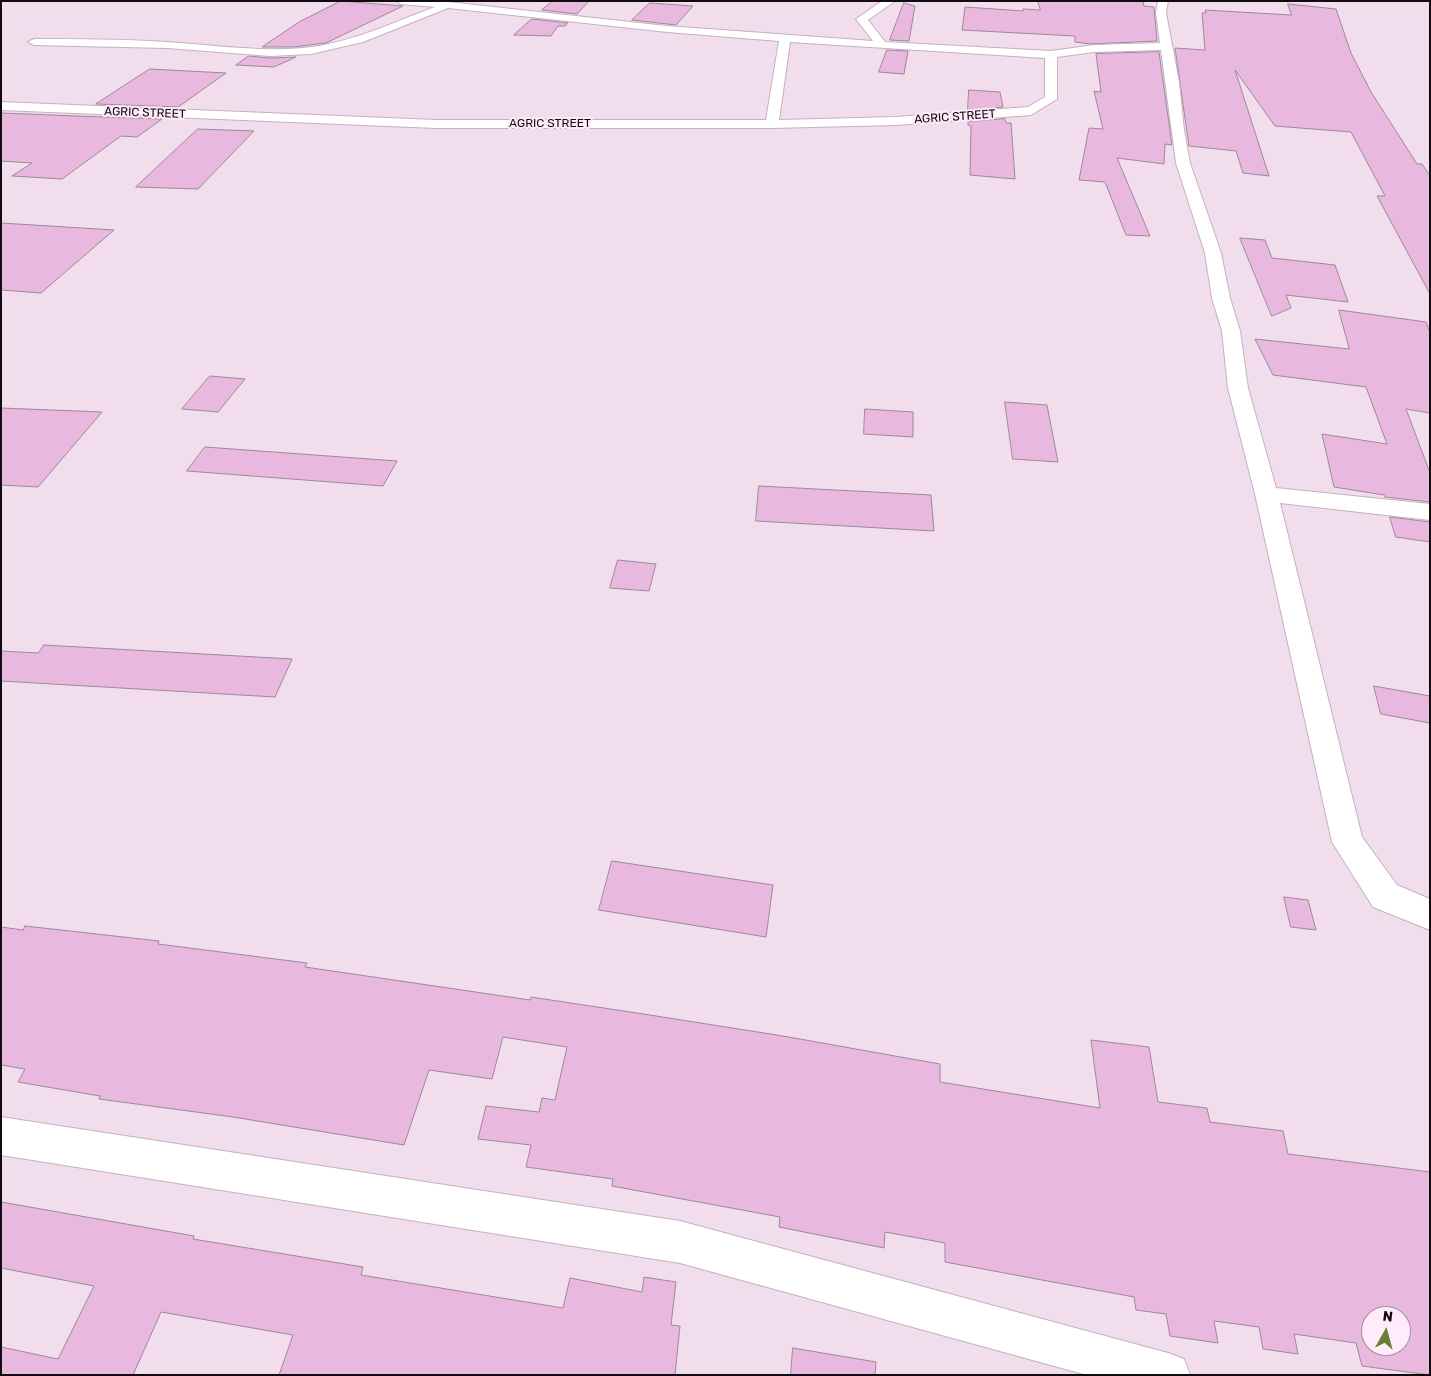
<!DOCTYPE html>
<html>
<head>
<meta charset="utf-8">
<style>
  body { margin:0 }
  #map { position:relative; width:1431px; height:1376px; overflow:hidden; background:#f2dded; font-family:Rubik,sans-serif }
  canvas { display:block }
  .frame { position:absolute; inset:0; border:2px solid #110b10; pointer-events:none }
  .north { position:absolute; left:1361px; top:1306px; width:50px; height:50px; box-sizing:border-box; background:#ffebfa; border:1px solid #a0919c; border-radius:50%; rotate:7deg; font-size:14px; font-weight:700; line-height:20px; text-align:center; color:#110b10 }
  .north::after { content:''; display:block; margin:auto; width:18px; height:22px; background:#678033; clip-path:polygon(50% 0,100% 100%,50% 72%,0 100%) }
</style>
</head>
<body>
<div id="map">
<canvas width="1431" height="1376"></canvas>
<div class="frame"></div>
<div class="north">N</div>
</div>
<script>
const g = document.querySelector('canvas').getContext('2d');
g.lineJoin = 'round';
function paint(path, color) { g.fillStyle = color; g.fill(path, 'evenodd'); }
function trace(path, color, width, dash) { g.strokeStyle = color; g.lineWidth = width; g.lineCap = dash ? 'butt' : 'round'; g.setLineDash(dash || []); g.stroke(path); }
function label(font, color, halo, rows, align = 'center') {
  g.font = font + ' Rubik,sans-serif'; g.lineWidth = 4; g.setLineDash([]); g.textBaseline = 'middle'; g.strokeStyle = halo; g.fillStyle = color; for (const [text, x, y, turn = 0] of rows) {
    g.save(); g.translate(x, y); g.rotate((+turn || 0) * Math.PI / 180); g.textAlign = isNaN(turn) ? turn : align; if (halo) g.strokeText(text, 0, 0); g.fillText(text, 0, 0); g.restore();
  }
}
const building = new Path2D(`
  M341 1 403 6 326 43 294 47H262L299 22Z
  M553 1H589L577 14 542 10Z
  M1038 1H1143L1144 6 1154 7 1157 41 1090 44 1075 42V36L962 30 965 7 1023 11V9L1040 10Z
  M650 3 693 6 676 25 632 20Z
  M904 3 915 6 909 41 890 40Z
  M1288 4 1336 9 1351 53 1371 92 1417 164H1422L1430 176V294L1377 196H1385L1351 132 1275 126 1235 70 1269 176 1243 173 1236 151 1189 146 1175 48 1205 50 1202 13H1206L1205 10 1291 15Z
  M532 19 568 23 565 26H558L551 36 514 35Z
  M887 50 908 51 904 74 879 72Z
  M1159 52 1172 145 1165 144 1164 164 1117 158 1150 236 1126 235 1105 182 1079 180 1089 128 1103 129 1094 91 1101 92 1096 54Z
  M249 56 270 58 296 57 274 67 236 65Z
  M150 69 226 73 178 107 96 104Z
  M969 90 1000 92 1003 107 968 110Z
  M1 113 76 116 162 119 137 137 121 136 62 179 12 176 32 163 1 161Z
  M1005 119 1006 123H1011L1015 179 970 175 971 126 968 125V122Z
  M198 129 254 131 198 189 136 187Z
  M1 223 114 230 41 293 1 290Z
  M1240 238 1265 240 1272 258 1335 265 1348 302 1286 295 1291 308 1272 316Z
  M1339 310 1426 322 1430 333V413L1406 409 1430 473V502L1385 497 1384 495 1334 487 1322 434 1387 444 1366 387 1273 375 1255 339 1349 349Z
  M210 376 245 379 218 412 182 409Z
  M1005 402 1047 405 1058 462 1013 459Z
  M1 408 102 412 38 487 1 485Z
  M865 409 913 412V437L864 434Z
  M205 447 397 461 383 486 187 471Z
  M759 486 931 495 934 531 756 521Z
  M1390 517 1430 522V542L1396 537Z
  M618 560 656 564 649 591 610 588Z
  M44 645 292 659 275 697 1 681V651L38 653Z
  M1374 686 1430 696V723L1381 714Z
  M612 861 773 885 766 937 599 910Z
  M1284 897 1308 900 1316 930 1291 927Z
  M25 926 159 941 158 944 307 963 305 967 530 1000 531 997 637 1013 783 1036 940 1064V1082L1100 1108 1091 1040 1149 1047 1158 1102 1207 1108 1210 1122 1283 1131 1288 1154 1430 1172V1375L1362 1366 1356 1343 1294 1334 1298 1354 1263 1349 1259 1327 1214 1321 1218 1343 1170 1336 1166 1314 1136 1310 1134 1297 945 1262V1243L885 1232 884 1248 779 1227 780 1217 612 1186 613 1179 526 1167 531 1145 478 1139 486 1106 539 1112 542 1098 555 1100 567 1047 503 1037 492 1079 429 1070 404 1145 233 1117 99 1099 100 1096 18 1082 25 1069 1 1065V927L23 930ZM1371 1316H1401V1346H1371Z
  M1 1202 194 1236 193 1239 363 1267 361 1275 563 1308 570 1278 642 1292 644 1277 676 1282 671 1325 680 1326 675 1375H279L293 1335 161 1312 133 1375H1V1347L58 1359 94 1286 1 1268Z
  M793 1348 876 1362 875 1375H791Z`);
paint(building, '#e8b8de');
trace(building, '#9b8997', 1);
const minor = new Path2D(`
  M396 1H439L667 26 873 41 856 19 882 1H895L868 20 885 42 1051 51 1094 45 1160 43 1156 13 1158 1H1168L1166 13 1179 82 1184 130 1190 163 1221 253 1230 298 1240 331 1248 388 1276 488 1430 504V520L1280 503 1362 837 1397 885 1430 899V930L1373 907 1332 842 1255 494 1228 388 1222 331 1212 298 1205 253 1176 163 1161 50 1094 52 1057 57V99L1031 115 896 125 772 128H436L1 110V102L436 120H766L779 41 667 32 448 8 363 42 311 54 270 56 167 48 34 45 28 42 34 39C78 39 123 39 167 42 215 45 264 53 312 47 355 41 394 22 435 7L401 4ZM790 42 1045 58V97L1028 107 896 117 779 120Z
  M1 1117 680 1221 1168 1353 1184 1359 1190 1375H1087L680 1263 1 1155Z`);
trace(minor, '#c4b1c0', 2);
paint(minor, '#fff');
label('12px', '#110b10', '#ffebfa', [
  ["AGRIC STREET",145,113,2],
  ["AGRIC STREET",955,117,-4],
  ["AGRIC STREET",550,124]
]);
</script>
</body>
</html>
